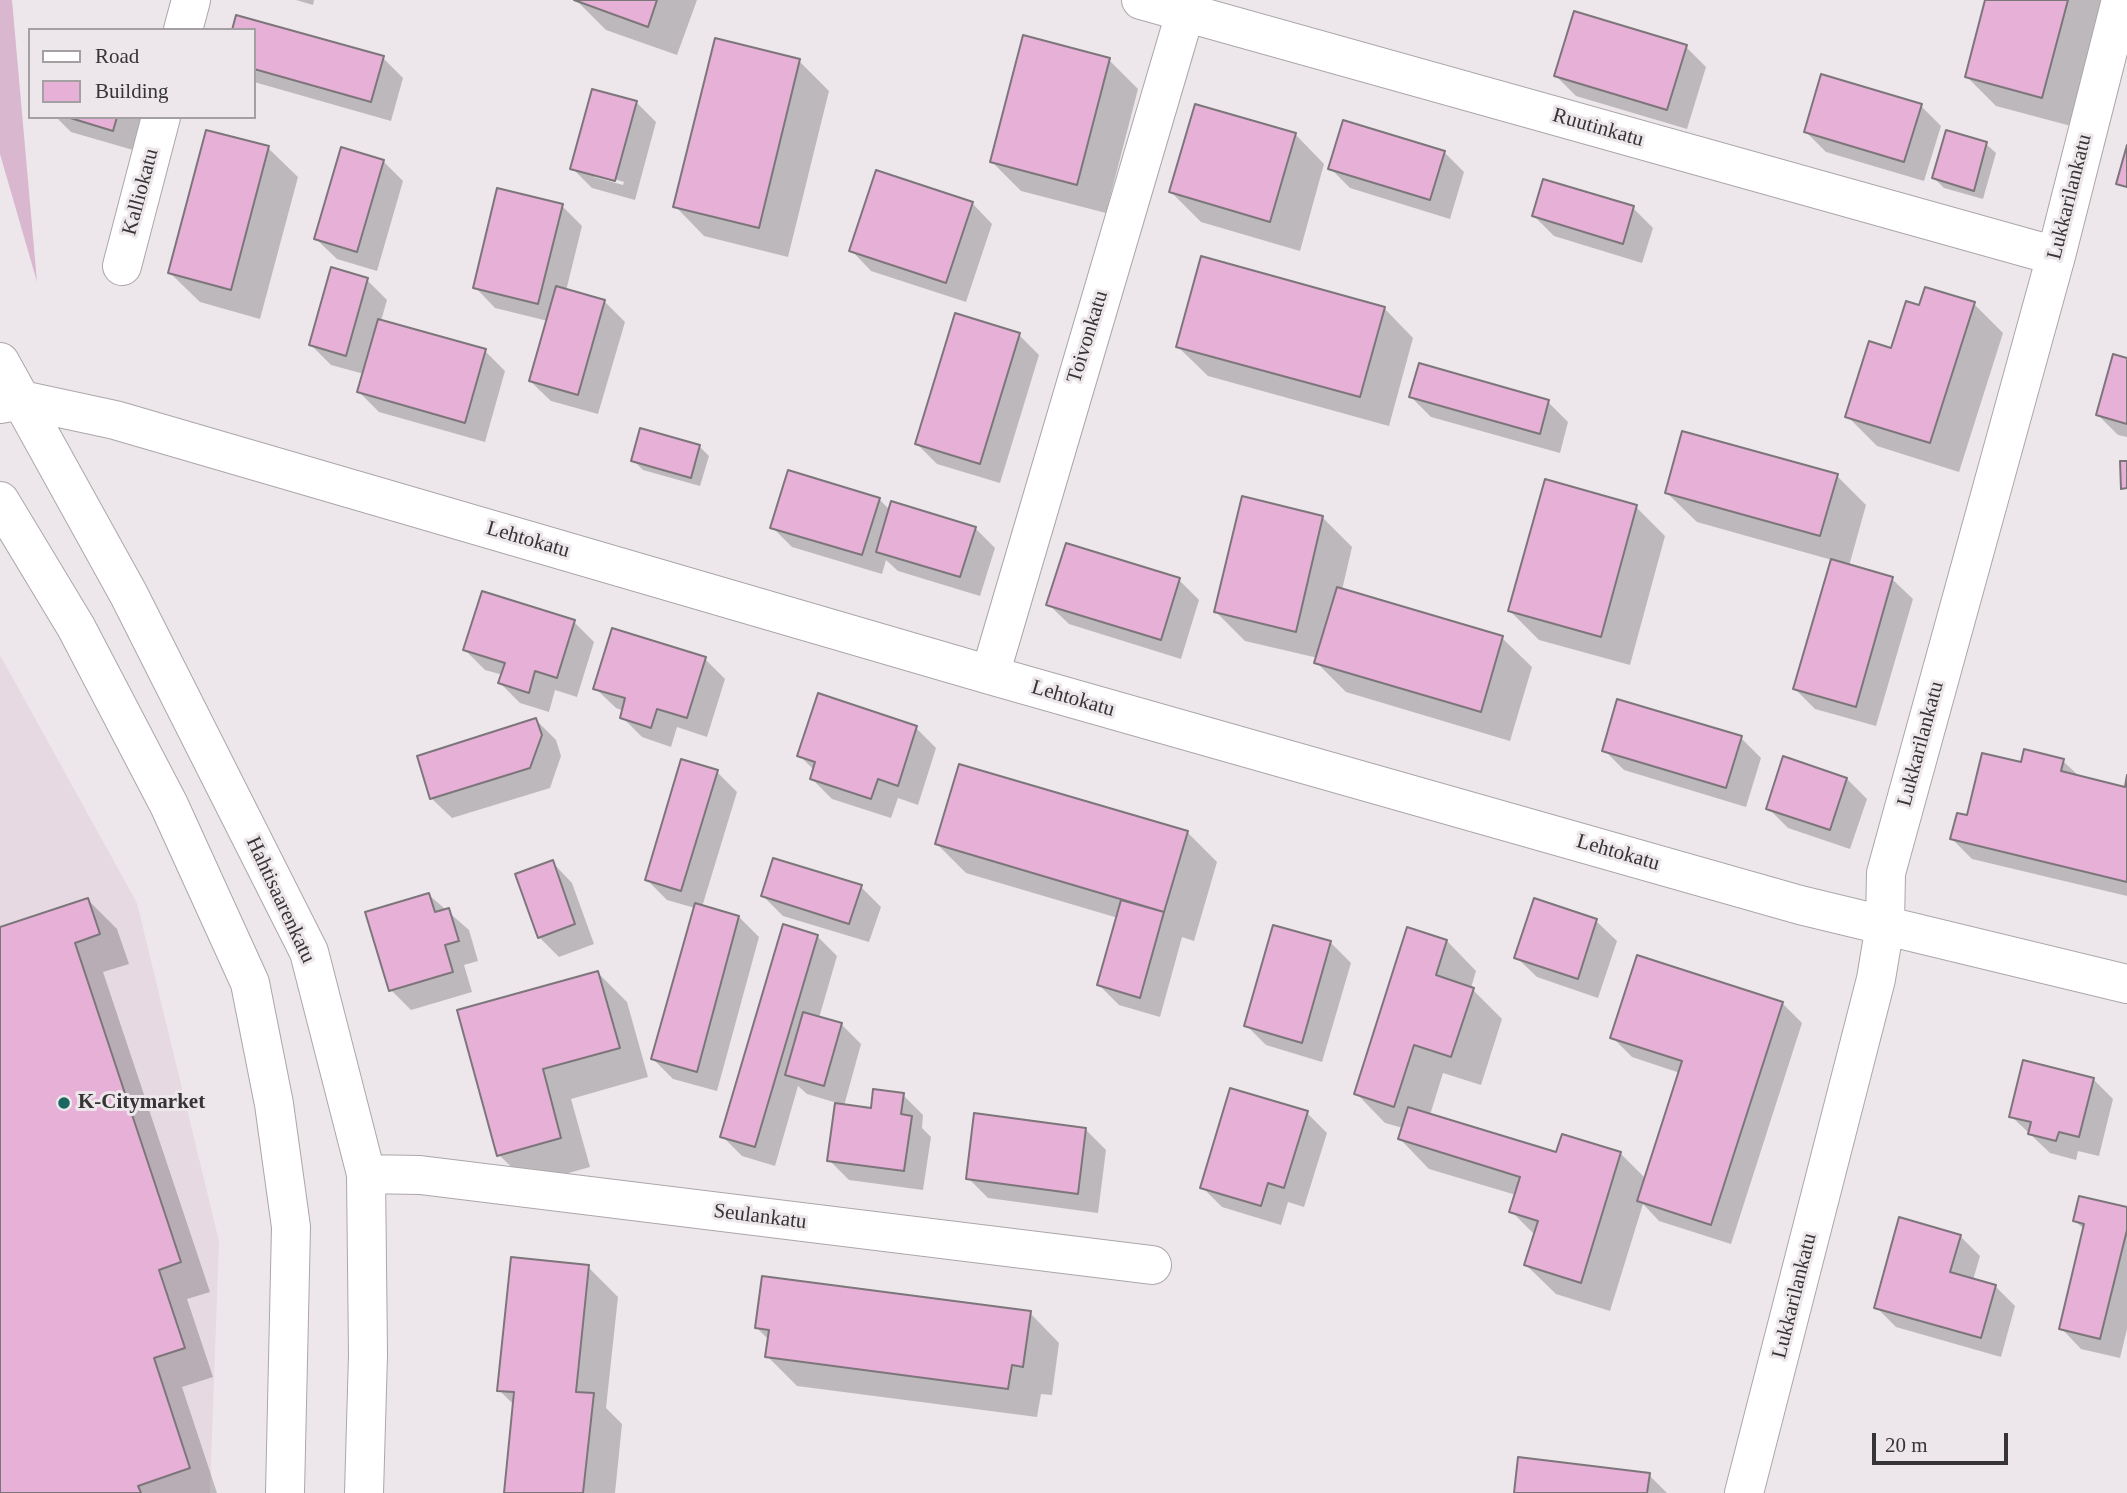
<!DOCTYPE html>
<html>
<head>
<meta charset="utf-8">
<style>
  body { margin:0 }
  #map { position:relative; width:2127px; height:1493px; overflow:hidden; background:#ede7eb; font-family:Georgia,serif }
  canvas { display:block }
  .legend { position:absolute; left:28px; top:28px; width:228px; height:91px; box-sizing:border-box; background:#ede7eb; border:2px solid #a49fa2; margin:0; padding:9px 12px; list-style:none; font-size:21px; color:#363435 }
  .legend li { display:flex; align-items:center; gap:14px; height:35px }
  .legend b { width:35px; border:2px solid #a49fa2 }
  .scale { position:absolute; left:1872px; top:1433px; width:136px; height:32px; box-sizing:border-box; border:4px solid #363435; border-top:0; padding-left:9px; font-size:21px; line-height:24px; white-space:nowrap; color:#363435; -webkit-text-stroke:5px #ede7eb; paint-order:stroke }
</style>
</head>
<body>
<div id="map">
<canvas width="2127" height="1493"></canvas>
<ul class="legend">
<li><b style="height:9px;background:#fff"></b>Road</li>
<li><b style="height:19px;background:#e7b0d7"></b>Building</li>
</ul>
<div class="scale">20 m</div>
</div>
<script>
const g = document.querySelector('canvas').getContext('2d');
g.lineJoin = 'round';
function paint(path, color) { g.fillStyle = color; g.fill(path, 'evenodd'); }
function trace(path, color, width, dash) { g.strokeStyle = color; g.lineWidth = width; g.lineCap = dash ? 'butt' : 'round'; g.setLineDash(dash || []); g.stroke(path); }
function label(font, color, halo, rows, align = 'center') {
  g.font = font + ' Georgia,serif'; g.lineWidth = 6; g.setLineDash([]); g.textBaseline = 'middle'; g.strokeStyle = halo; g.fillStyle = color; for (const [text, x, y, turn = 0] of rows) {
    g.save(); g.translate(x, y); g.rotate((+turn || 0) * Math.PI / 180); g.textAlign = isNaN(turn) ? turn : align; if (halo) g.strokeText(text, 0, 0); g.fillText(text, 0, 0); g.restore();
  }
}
paint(new Path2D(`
  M0 655 137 903 219 1241 210 1493H0Z`), '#e6d9e1');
paint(new Path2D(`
  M0 0H12L37 282 0 154Z`), '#d9b7ce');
paint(new Path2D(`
  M296 0H314L313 5Z
  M576 0H697L677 55 606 30Z
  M1987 0H2104L2071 126 1996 106 1967 77Z
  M237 17 383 58 403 78 391 121 254 82V30Z
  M1686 47 1706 67 1687 129 1576 96 1556 76Z
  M1109 60 1138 89 1106 213 1021 191 992 162Z
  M799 61 829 91 788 257 704 236 675 206Z
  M636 102 656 122 635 200 592 188 572 168ZM594 173 624 182 623 185 594 177Z
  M1921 106 1941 126 1924 181 1826 152 1806 132Z
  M56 117H142L133 150 71 132Z
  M1295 134 1324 164 1300 251 1201 222 1171 192Z
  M1986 144 1996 153 1983 199 1944 188 1934 178Z
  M268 148 298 177 260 319 200 302 170 273Z
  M1444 152 1464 172 1450 219 1350 188 1330 168Z
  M383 161 403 181 377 271 337 259 316 239Z
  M972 203 992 224 966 302 871 271 851 250Z
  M562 206 582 226 566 291 605 302 625 322 598 414 551 401 530 381 548 321 495 308 475 287Z
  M1633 208 1653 228 1642 263 1554 236 1534 216Z
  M367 280 387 300 381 321 485 351 505 371 485 442 379 412 359 392 364 374 331 365 311 345Z
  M1974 304 2003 333 1959 472 1877 446 1847 416 1920 308Z
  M1384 308 1413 338 1389 426 1208 376 1178 347Z
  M1019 335 1039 355 1000 483 937 464 917 444Z
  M2127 360V437L2118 435 2098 415Z
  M1411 397 1548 402 1568 422 1560 453 1431 417Z
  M699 446 709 456 700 486 643 470 633 460Z
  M1837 476 1866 505 1849 566 1892 579 1913 599 1876 726 1815 709 1795 689 1832 560 1697 522 1667 493Z
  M879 499 890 510 975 528 995 548 980 596 898 571 886 560 882 574 792 547 772 527Z
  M1636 507 1665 536 1630 665 1539 640 1510 611Z
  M1322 517 1352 547 1342 590 1502 638 1532 667 1510 741 1346 692 1316 662 1318 658 1245 641 1215 611Z
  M1179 580 1199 600 1181 659 1069 624 1048 604Z
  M574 622 594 642 577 697 555 690 549 712 520 703 500 683 503 675 485 670 465 650Z
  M705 659 725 679 707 737 677 727 671 747 642 737 622 717 624 711 616 708 595 688Z
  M1618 701 1741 738 1761 758 1746 807 1624 770 1604 750Z
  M536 720 556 740 561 756 550 788 452 818 431 798Z
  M916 728 936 748 918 805 898 798 891 818 832 799 812 779 815 771 799 755Z
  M2063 761 2080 777 2126 789 2127 784V896L1972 859 1952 839 1968 817 2023 764Z
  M960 766 1188 833 1217 862 1194 941 1182 937 1160 1017 1119 1005 1099 985 1118 918 966 873 937 844Z
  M717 772 737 792 702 907 739 917 759 937 717 1091 673 1079 653 1059 695 908 667 900 647 880Z
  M1847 779 1867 799 1850 849 1788 828 1768 808Z
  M552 862 572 883 594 944 559 957 539 937Z
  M861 887 881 907 869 942 783 916 763 896Z
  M429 895 469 930 478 961 464 965 472 992 411 1010 391 990Z
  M88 900 117 929 129 964 103 972 210 1292 187 1299 213 1377 182 1387 217 1493H0V929Z
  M1535 901 1596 921 1617 941 1598 998 1537 977 1516 957Z
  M1274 927 1331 943 1351 963 1322 1062 1266 1045 1246 1025Z
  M817 936 837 956 819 1018 841 1024 861 1044 844 1106 872 1110 903 1095 923 1115 922 1128 931 1137 923 1190 849 1180 829 1160 837 1103 807 1094 798 1086 775 1166 742 1156 722 1136Z
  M1447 941 1476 971 1471 988 1502 1019 1481 1085 1443 1073 1430 1115 1558 1154 1620 1153 1646 1179 1680 1073 1632 1057 1612 1037 1782 1003 1802 1023 1731 1244 1659 1221 1643 1204 1610 1311 1556 1294 1526 1265 1535 1235 1511 1211 1516 1195 1429 1169 1400 1139 1403 1128 1385 1123 1356 1093Z
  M598 973 627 1002 648 1077 571 1099 590 1167 529 1184 499 1155 459 1012Z
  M2093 1079 2113 1099 2099 1156 2078 1151 2076 1160 2050 1153 2011 1116Z
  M1307 1113 1327 1133 1304 1207 1288 1202 1281 1225 1222 1207 1202 1187Z
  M1086 1130 1106 1150 1098 1213 988 1198 968 1178Z
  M2127 1209V1329L2120 1358 2081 1349 2061 1328 2085 1230 2075 1221Z
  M1960 1236 1980 1256 1973 1280 1995 1286 2015 1306 2001 1357 1896 1327 1876 1307Z
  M588 1267 618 1297 606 1408 622 1424 615 1493H505L514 1405 499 1390Z
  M1030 1313 1059 1343 1052 1395 1041 1394 1037 1417 797 1386 767 1356 769 1340 756 1327Z
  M1649 1475 1667 1493H1516Z`), '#0003');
const building = new Path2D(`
  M574 0H657L648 27Z
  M1985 0H2068L2042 98 1965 77Z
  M1574 11 1687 45 1667 110 1554 76Z
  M236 15 384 56 371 102 254 69V30H232Z
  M1023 35 1110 58 1077 185 990 162Z
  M715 38 800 59 759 228 673 207Z
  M1821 74 1922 104 1904 162 1804 132Z
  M592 89 637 101 615 181 570 169Z
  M1195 104 1296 133 1270 222 1169 192Z
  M67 117H117L113 131Z
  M1343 120 1445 151 1430 200 1328 169Z
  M206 130 269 146 231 290 168 273Z
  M1946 130 1987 142 1974 191 1932 178Z
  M2127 145V187L2116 184Z
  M341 147 384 160 357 252 314 239Z
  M876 170 973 202 946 283 849 251Z
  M1543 179 1634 206 1623 244 1532 216Z
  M497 188 563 204 538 304 473 288Z
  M1201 256 1385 307 1360 397 1176 347Z
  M331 267 368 278 346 356 309 345Z
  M556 286 605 300 578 395 529 381Z
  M1925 287 1975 302 1930 443 1845 417 1869 341 1891 348 1906 301 1919 305Z
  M955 313 1020 333 980 464 915 444Z
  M378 319 486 349 465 423 357 392Z
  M2113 354 2127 358V424L2096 415Z
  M1419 363 1549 400 1540 434 1409 397Z
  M640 428 700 445 691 478 631 461Z
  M1682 431 1838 474 1820 536 1665 493Z
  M2120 461H2127V488L2121 489Z
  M788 470 880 498 862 555 770 528Z
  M1545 479 1637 505 1601 637 1508 611Z
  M1242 496 1323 516 1296 632 1214 612Z
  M891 501 976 527 960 577 876 552Z
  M1066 543 1180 578 1161 640 1046 605Z
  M1831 559 1893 577 1856 707 1793 689Z
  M1337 587 1503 636 1481 712 1314 663Z
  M482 591 575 620 557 678 535 671 529 693 498 683 505 663 463 650Z
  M612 628 706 657 687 718 657 709 651 728 620 718 625 698 593 689Z
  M818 693 917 726 898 786 878 779 871 799 810 779 815 762 797 756Z
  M1617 699 1742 736 1726 788 1602 751Z
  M536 718 542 735 530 768 430 799 417 756Z
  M2024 749 2064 759 2061 771 2125 787 2127 775V882L1950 839 1957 813 1967 815 1982 753 2021 762Z
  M1783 756 1847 778 1830 830 1766 809Z
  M681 759 718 770 681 891 645 880Z
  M959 764 1188 831 1164 912 935 844Z
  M773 858 862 885 849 924 761 896Z
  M553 860 575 924 538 938 515 874Z
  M429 893 435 912 449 908 459 941 445 945 453 972 389 991 365 912Z
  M88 898 100 934 75 943 181 1262 159 1270 185 1348 154 1358 190 1468 138 1486 141 1493H0V927Z
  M1534 898 1597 919 1578 979 1514 958Z
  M1121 900 1164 912 1140 998 1097 985Z
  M695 903 739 916 697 1072 651 1059Z
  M783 924 818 935 755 1147 720 1137Z
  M1273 925 1331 941 1302 1043 1244 1026Z
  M1407 927 1447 940 1436 975 1474 988 1451 1057 1414 1045 1394 1107 1354 1094Z
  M1637 955 1783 1002 1711 1225 1637 1201 1682 1061 1610 1038Z
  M598 971 620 1048 543 1069 561 1138 497 1156 457 1010Z
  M803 1012 842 1023 824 1086 785 1075Z
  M2023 1060 2094 1078 2079 1137 2059 1132 2056 1141 2028 1134 2031 1122 2009 1117Z
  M1230 1088 1308 1111 1284 1188 1268 1183 1261 1206 1200 1188Z
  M873 1089 904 1093 901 1114 912 1116 904 1171 827 1161 835 1103 871 1108Z
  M1408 1107 1556 1152 1562 1134 1621 1152 1581 1283 1524 1265 1538 1221 1509 1212 1520 1177 1398 1139Z
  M974 1113 1086 1128 1078 1194 966 1179Z
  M2079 1196 2127 1207V1230L2100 1339 2059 1329 2084 1224 2073 1221Z
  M1899 1217 1961 1235 1950 1272 1996 1285 1981 1338 1874 1308Z
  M511 1257 589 1265 576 1392 594 1393 583 1493H504L514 1392 497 1391Z
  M762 1276 1031 1311 1023 1367 1012 1365 1008 1389 765 1357 769 1330 755 1328Z
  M1518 1457 1650 1473 1647 1493H1514Z`);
paint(building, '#e7b0d7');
trace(building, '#7c767a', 2);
const street = new Path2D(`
  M1141 0 2056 256
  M183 30 191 0
  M122 266 161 117
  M0 362 129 595 309 952 366 1174 368 1355 364 1493
  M0 404 22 400 115 420 990 675 1800 905 2127 984
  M0 501 76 627 169 805 250 983 274 1104 291 1227 285 1493
  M990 675 1189 0
  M366 1174 420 1175 1152 1265
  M1744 1493 1876 979 1885 925 1886 873 2056 256 2121 0`);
trace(street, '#aca6aa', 40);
trace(street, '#fff', 38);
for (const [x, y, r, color] of [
  [64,1103,7,"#1a6660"]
]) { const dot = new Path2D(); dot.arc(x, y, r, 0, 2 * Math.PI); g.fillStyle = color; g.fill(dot); trace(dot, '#ede7eb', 2.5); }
label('21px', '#363435', '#ede7eb', [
  ["Ruutinkatu",1598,128,16],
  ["Kalliokatu",141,192,-75],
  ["Lukkarilankatu",2070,197,-76],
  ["Toivonkatu",1088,337,-73],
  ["Lehtokatu",528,540,16],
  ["Lehtokatu",1073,699,16],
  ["Lukkarilankatu",1921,744,-75],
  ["Lehtokatu",1618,853,16],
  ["Hahtisaarenkatu",280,900,65],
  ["Seulankatu",760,1217,7],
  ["Lukkarilankatu",1795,1296,-76]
]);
label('bold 21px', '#363435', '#ede7eb', [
  ["K-Citymarket",78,1103]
], 'left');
</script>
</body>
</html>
